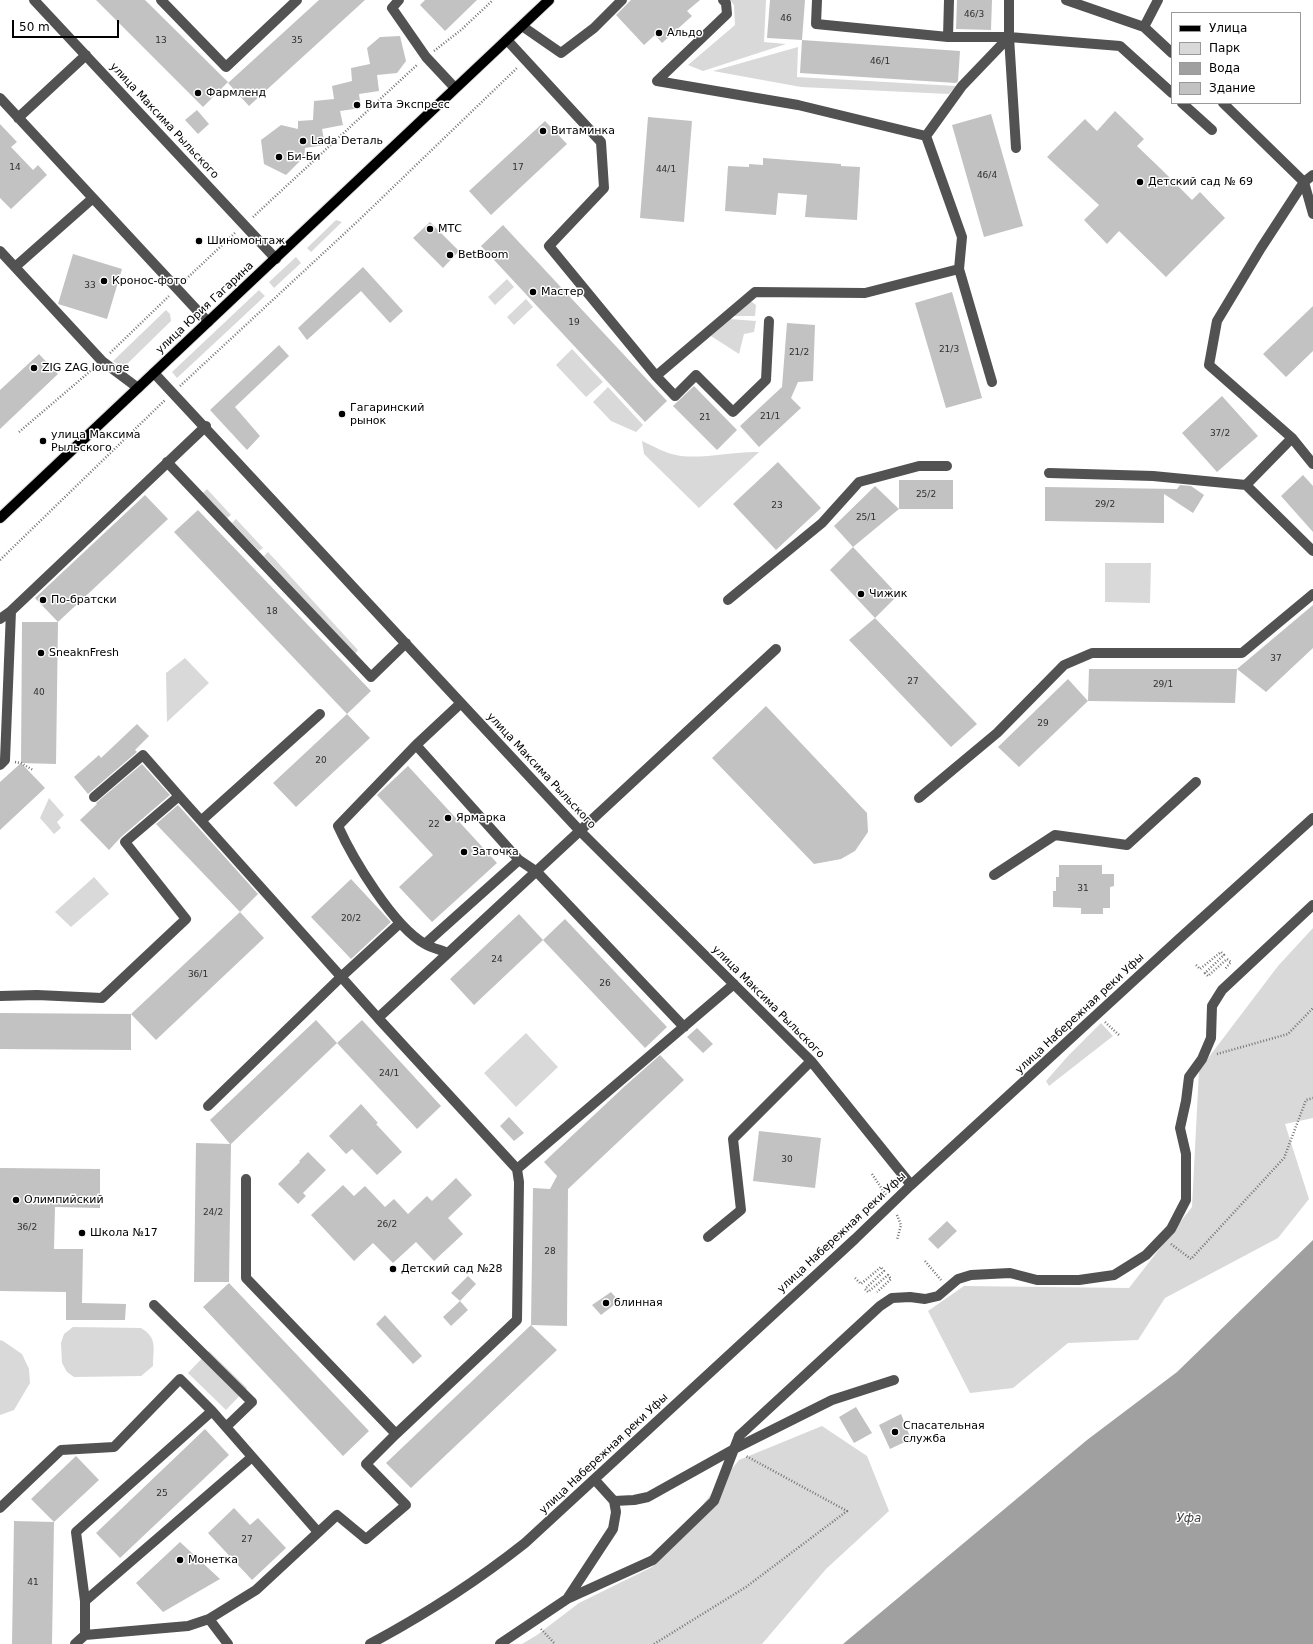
<!DOCTYPE html>
<html>
<head>
<meta charset="utf-8">
<style>
  body { margin:0 }
  #map { position:relative; width:1313px; height:1644px; overflow:hidden; background:#fff; font-family:"DejaVu Sans",sans-serif }
  canvas { display:block }
  .legend { position:absolute; left:1171px; top:12px; width:130px; height:92px; box-sizing:border-box; background:#fff; border:1px solid #999; margin:0; padding:5px 7px; list-style:none; font-size:12px; color:#000 }
  .legend li { display:flex; align-items:center; gap:8px; height:20px }
  .legend b { width:20px; border:1px solid #999 }
  .scale { position:absolute; left:12px; top:20px; width:107px; height:18px; box-sizing:border-box; border:2px solid #000; border-top:0; padding-left:5px; font-size:12px; line-height:14px; white-space:nowrap; color:#000; -webkit-text-stroke:3px #fff; paint-order:stroke }
</style>
</head>
<body>
<div id="map">
<canvas width="1313" height="1644"></canvas>
<ul class="legend">
<li><b style="height:5px;background:#000"></b>Улица</li>
<li><b style="height:11px;background:#d9d9d9"></b>Парк</li>
<li><b style="height:11px;background:#a0a0a0"></b>Вода</li>
<li><b style="height:11px;background:#c2c2c2"></b>Здание</li>
</ul>
<div class="scale">50 m</div>
</div>
<script>
const g = document.querySelector('canvas').getContext('2d');
g.lineJoin = 'round';
function paint(path, color) { g.fillStyle = color; g.fill(path, 'evenodd'); }
function trace(path, color, width, dash) { g.strokeStyle = color; g.lineWidth = width; g.lineCap = dash ? 'butt' : 'round'; g.setLineDash(dash || []); g.stroke(path); }
function label(font, color, halo, rows, align = 'center') {
  g.font = font + ' "DejaVu Sans",sans-serif'; g.lineWidth = 3; g.setLineDash([]); g.textBaseline = 'middle'; g.strokeStyle = halo; g.fillStyle = color; for (const [text, x, y, turn = 0] of rows) {
    g.save(); g.translate(x, y); g.rotate((+turn || 0) * Math.PI / 180); g.textAlign = isNaN(turn) ? turn : align; if (halo) g.strokeText(text, 0, 0); g.fillText(text, 0, 0); g.restore();
  }
}
paint(new Path2D(`
  M730 0H766L764 42 786 44 703 71 688 65 735 25 734 5Z
  M798 47 797 77 956 86 949 94 801 87 713 71Z
  M336 220 342 222 311 252 307 248Z
  M296 257 301 263 274 288 269 282Z
  M507 279 514 287 495 305 488 297Z
  M259 290 265 296 177 378 172 372Z
  M526 299 533 307 514 325 507 317Z
  M748 302H752L756 305 755 316H734Z
  M166 310 170 314 171 321 126 365 122 367 113 361Z
  M730 319 756 321 754 332 744 334 739 354 711 336Z
  M572 349 603 382 586 397 556 365Z
  M608 387 643 425 636 432 611 421 593 402Z
  M642 441C653 446 665 453 676 455 697 460 735 451 759 452L699 508 644 454Z
  M207 489 231 515 227 518 203 493Z
  M236 519 263 548 259 551 232 523Z
  M268 552 358 650 355 654 264 556Z
  M1105 563H1151L1150 603 1105 602Z
  M185 658 209 683 167 722 166 673Z
  M49 798 64 815 57 822 61 828 54 834 40 818Z
  M94 877 109 894 71 927 55 912Z
  M1313 928V1118L1285 1124 1309 1199 1278 1238 1165 1298 1138 1340 1068 1343 1013 1388 970 1393 928 1311 964 1286 1129 1288 1192 1207 1199 1070 1278 966Z
  M1101 1023 1113 1036 1049 1086 1046 1081 1068 1056Z
  M526 1033 558 1067 516 1107 484 1073Z
  M73 1327 141 1328C158 1338 153 1348 153 1366L141 1376 74 1377 67 1372 62 1363 61 1343 64 1334Z
  M0 1340 3 1341 22 1354 29 1369 30 1383 14 1410 0 1415Z
  M209 1351 247 1388 226 1410 188 1373Z
  M822 1426 867 1456 889 1511 826 1569 762 1644H522L537 1635 579 1603 652 1567 739 1460Z`), '#d9d9d9');
paint(new Path2D(`
  M1313 1240V1644H843L1087 1440 1177 1372Z`), '#a0a0a0');
paint(new Path2D(`
  M96 0H145L228 82 203 107Z
  M319 0H365L249 106 228 83Z
  M425 0H477L445 31 420 5Z
  M631 0H700L687 11 692 16 662 43 655 35 644 45 616 15Z
  M770 0H805L802 40 767 38Z
  M957 0H992L991 30 956 29Z
  M400 36 406 61 397 73 377 75 379 91 359 94 361 108 340 111 343 125 322 129 325 145 305 148 304 157 286 175 264 164 261 140 281 125 298 129V121L313 120 314 101 334 99 332 86 352 81 351 68 370 64 367 48 380 37Z
  M802 40 960 51 958 81 956 83 800 73Z
  M197 110 209 124 198 134 185 120Z
  M1115 111 1144 139 1137 146 1161 169 1192 200 1200 192 1225 218 1166 277 1119 231 1107 244 1084 220 1099 205 1047 157 1085 119 1097 131Z
  M991 114 1023 226 984 237 952 125Z
  M648 117 692 121 684 222 640 218Z
  M545 121 567 144 491 215 469 191Z
  M0 124 17 142 11 147 33 170 38 165 47 175 11 209 0 198Z
  M763 158 841 164V166L860 167 857 220 805 217 807 195 778 193 776 215 725 211 728 166 749 167V164L763 165Z
  M430 222 459 251 443 268 413 238Z
  M503 225 667 401 645 422 481 246Z
  M73 254 122 269 107 319 58 304Z
  M363 267 403 311 390 323 361 291 307 340 298 328Z
  M952 292 982 398 946 408 915 303Z
  M1313 306V351L1286 377 1263 354Z
  M787 323 815 325 813 381 798 382 791 398 801 408 759 447 740 426 782 387Z
  M279 345 289 356 235 407 260 436 247 450 210 410Z
  M39 354 58 374 0 429V390Z
  M694 386 737 430 717 450 673 406Z
  M1222 396 1258 436 1217 472 1182 433Z
  M778 462 821 508 776 550 733 504Z
  M1303 475 1313 486V532L1281 496Z
  M899 480H953V509H899Z
  M1180 485 1191 486 1204 495 1193 513 1164 494V523L1045 521V487L1177 489Z
  M875 486 899 509 853 547 834 526Z
  M145 495 168 519 58 622 35 598Z
  M198 510 371 691 347 714 174 532Z
  M853 547 898 595 875 618 830 570Z
  M1313 605V648L1266 692 1237 669Z
  M875 618 977 724 951 747 849 640Z
  M22 622H58L56 764 21 763 45 788 0 830V782L21 763Z
  M1089 669H1237L1235 703 1088 701Z
  M1068 679 1088 701 1019 767 998 747Z
  M766 706 867 813 868 832 855 851 841 859 814 864 712 758Z
  M347 714 370 738 296 807 273 783Z
  M137 724 149 736 135 750 137 752 88 794 74 777 99 755 101 758Z
  M142 764 170 795 121 837 109 850 80 820 97 804 96 803Z
  M408 766 497 863 432 922 399 887 433 855 377 795Z
  M178 805 258 894 240 912 156 824Z
  M1059 865H1102V874H1114V886L1110 887V908H1103V914H1081V908L1053 907V891H1056V877H1059Z
  M351 879 391 922 351 959 311 917Z
  M240 912 264 938 156 1040 131 1014V1050L0 1049V1013L131 1014Z
  M519 914 543 940 474 1005 450 979Z
  M565 919 667 1027 645 1048 543 940Z
  M316 1020 337 1043 231 1144 229 1282H194L196 1143 230 1144 210 1120Z
  M362 1020 441 1106 417 1129 337 1043Z
  M697 1028 713 1044 703 1053 687 1037Z
  M660 1055 684 1080 568 1189 567 1326 531 1325 533 1188 550 1189 557 1176 544 1162 625 1086Z
  M361 1104 378 1123 376 1124 402 1152 377 1175 352 1149 346 1154 329 1136Z
  M509 1117 524 1133 514 1141 500 1126Z
  M759 1131 821 1138 815 1188 753 1181Z
  M308 1152 326 1170 303 1193 306 1196 298 1204 278 1184 300 1162 299 1161Z
  M0 1168 100 1169V1208L55 1207 54 1249H83L82 1303 126 1304 125 1320H66V1292L0 1291Z
  M456 1178 472 1195 448 1218 463 1234 434 1261 416 1242 393 1263 373 1243 354 1261 311 1215 343 1185 354 1196 365 1186 385 1207 394 1199 408 1214 427 1196 432 1201Z
  M947 1221 957 1231 938 1249 928 1239Z
  M468 1276 476 1284 460 1301 451 1293Z
  M229 1283 369 1431 343 1456 203 1307Z
  M611 1292 619 1301 601 1315 592 1305Z
  M460 1301 468 1310 451 1326 443 1317Z
  M385 1315 422 1356 413 1364 376 1324Z
  M531 1325 557 1350 411 1488 386 1463Z
  M856 1407 872 1433 854 1443 839 1417Z
  M901 1414 911 1439 890 1449 879 1425Z
  M205 1429 229 1455 120 1558 96 1533Z
  M76 1456 99 1480 54 1522 31 1499Z
  M234 1508 250 1525 258 1518 286 1548 252 1580 208 1533Z
  M14 1521 54 1522 52 1644H12Z
  M180 1542 220 1579 163 1612 136 1583Z`), '#c2c2c2');
const major = new Path2D(`
  M0 518 549 0`);
trace(major, '#dbdbdb', 12);
trace(new Path2D(`
  M434 51 461 30 493 0
  M253 217 418 64
  M184 281 236 232
  M110 353 169 296
  M180 386 359 220 517 68
  M19 432 94 368
  M0 560 165 400
  M15 762 21 763 33 770
  M1196 965 1200 969 1221 952 1224 955 1205 973 1208 976 1227 959 1231 962 1225 969
  M1105 1022 1120 1036
  M1217 1054 1288 1034 1313 1008
  M872 1174 886 1195
  M897 1215 901 1225 897 1240
  M1171 1244 1191 1259 1284 1158 1306 1100 1313 1098
  M925 1261 941 1280
  M855 1278 861 1284 881 1267 884 1271 865 1289 868 1292 888 1275 891 1279 877 1292
  M541 1629 555 1644
  M654 1644 746 1587 847 1511 746 1456`), '#747474', 2.5, [1, 2]);
trace(new Path2D(`
  M34 0 276 259
  M161 0 226 67 297 0
  M399 0 392 8 426 57 455 88
  M817 0 816 24 948 37
  M949 0 948 37H1009V0
  M1066 0 1144 27 1172 53
  M522 26 561 53 594 28 622 0
  M1144 27 1158 0
  M1009 37 1016 148
  M507 40 601 142 604 188 549 246 656 376 675 396 696 375 733 412 766 380 769 321
  M657 81 798 105 926 136
  M657 81 727 14 726 3 723 0
  M0 98 208 322
  M1182 103 1212 130
  M1223 103 1304 182 1313 214
  M18 118 86 55
  M1313 175 1304 182 1261 248 1217 321 1209 365 1292 438 1313 464
  M0 251 102 361 138 388
  M15 267 93 198
  M959 269 992 382
  M154 373 580 831 811 1061 911 1185
  M656 376 755 292 865 293 959 269 962 237 926 136 962 86 1009 37 1120 46 1172 93
  M1292 438 1246 485 1313 551
  M167 462 371 677 406 643
  M1049 473 1153 476 1246 485
  M728 600 822 523 859 482 919 466H947
  M0 619 11 611
  M416 745 519 860 537 872 684 1027
  M0 765 5 760 11 611 206 426
  M94 797 143 755 179 796
  M919 798 997 733 1064 665 1092 653H1242L1313 594
  M202 820 320 714
  M994 875 1055 835 1127 845 1196 782
  M425 944 519 860
  M448 953C441 950 432 948 425 944 393 926 353 859 338 826L416 745 461 703
  M0 996 37 995 102 998 186 919 125 842 179 796 378 1018 776 649
  M378 1018 517 1169 734 984
  M208 1106 341 977 400 923
  M246 1179V1278L396 1434 517 1320 519 1182 517 1169
  M708 1237 741 1210 733 1139 811 1061
  M154 1305 252 1402 226 1427
  M614 1501 634 1500 648 1497 734 1449 832 1400 894 1380
  M0 1508 61 1450 114 1447 180 1379 212 1411
  M567 1599 613 1529 616 1512 614 1501 595 1480
  M85 1601 252 1457
  M85 1635 188 1626 209 1619
  M75 1644 85 1635V1601L76 1532 212 1411 318 1532
  M228 1644 209 1619 256 1590 337 1515 366 1539 406 1505 366 1464 396 1434
  M370 1644C424 1615 477 1581 525 1543L855 1239 911 1185 1179 939 1313 818
  M500 1644 567 1599 653 1560 714 1501 739 1436 880 1306 892 1298 910 1297 925 1299 938 1296 958 1279 971 1275 1010 1273 1037 1280H1079L1114 1275 1146 1255 1171 1229 1186 1200V1154L1180 1128 1186 1101 1189 1077 1202 1059 1211 1038 1212 1006 1222 990 1313 905`), '#525252', 10);
trace(major, '#000', 10);
for (const [x, y, r, color] of [
  [659,33,4,"#000"],
  [198,93,4,"#000"],
  [357,105,4,"#000"],
  [543,131,4,"#000"],
  [303,141,4,"#000"],
  [279,157,4,"#000"],
  [1140,182,4,"#000"],
  [430,229,4,"#000"],
  [199,241,4,"#000"],
  [450,255,4,"#000"],
  [104,281,4,"#000"],
  [533,292,4,"#000"],
  [34,368,4,"#000"],
  [342,414,4,"#000"],
  [43,441,4,"#000"],
  [861,594,4,"#000"],
  [43,600,4,"#000"],
  [41,653,4,"#000"],
  [448,818,4,"#000"],
  [464,852,4,"#000"],
  [16,1200,4,"#000"],
  [82,1233,4,"#000"],
  [393,1269,4,"#000"],
  [606,1303,4,"#000"],
  [895,1432,4,"#000"],
  [180,1560,4,"#000"]
]) { const dot = new Path2D(); dot.arc(x, y, r, 0, 2 * Math.PI); g.fillStyle = color; g.fill(dot); trace(dot, '#fff', 1.5); }
label('9px', '#303030', null, [
  ["46/3",974,15],
  ["46",786,19],
  ["13",161,41],
  ["35",297,41],
  ["46/1",880,62],
  ["14",15,168],
  ["17",518,168],
  ["44/1",666,170],
  ["46/4",987,176],
  ["33",90,286],
  ["19",574,323],
  ["21/3",949,350],
  ["21/2",799,353],
  ["21/1",770,417],
  ["21",705,418],
  ["37/2",1220,434],
  ["25/2",926,495],
  ["29/2",1105,505],
  ["23",777,506],
  ["25/1",866,518],
  ["18",272,612],
  ["37",1276,659],
  ["27",913,682],
  ["29/1",1163,685],
  ["40",39,693],
  ["29",1043,724],
  ["20",321,761],
  ["22",434,825],
  ["31",1083,889],
  ["20/2",351,919],
  ["24",497,960],
  ["36/1",198,975],
  ["26",605,984],
  ["24/1",389,1074],
  ["30",787,1160],
  ["24/2",213,1213],
  ["26/2",387,1225],
  ["36/2",27,1228],
  ["28",550,1252],
  ["25",162,1494],
  ["27",247,1540],
  ["41",33,1583]
]);
label('11px', '#000', '#fff', [
  ["Альдо",667,33],
  ["Фармленд",206,93],
  ["Вита Экспресс",365,105],
  ["Витаминка",551,131],
  ["Lada Dеталь",311,141],
  ["Би-Би",287,157],
  ["Детский сад № 69",1148,182],
  ["МТС",438,229],
  ["Шиномонтаж",207,241],
  ["BetBoom",458,255],
  ["Кронос-фото",112,281],
  ["Мастер",541,292],
  ["ZIG ZAG lounge",42,368],
  ["Гагаринский",350,408],
  ["рынок",350,421],
  ["улица Максима",51,435],
  ["Рыльского",51,448],
  ["Чижик",869,594],
  ["По-братски",51,600],
  ["SneaknFresh",49,653],
  ["Ярмарка",456,818],
  ["Заточка",472,852],
  ["Олимпийский",24,1200],
  ["Школа №17",90,1233],
  ["Детский сад №28",401,1269],
  ["блинная",614,1303],
  ["Спасательная",903,1426],
  ["служба",903,1439],
  ["Монетка",188,1560]
], 'left');
label('11px', '#000', '#fff', [
  ["улица Максима Рыльского",164,121,47],
  ["улица Юрия Гагарина",205,308,-43],
  ["улица Максима Рыльского",541,771,47],
  ["улица Максима Рыльского",768,1002,45],
  ["улица Набережная реки Уфы",1080,1014,-43],
  ["улица Набережная реки Уфы",842,1233,-43],
  ["улица Набережная реки Уфы",604,1454,-43]
]);
label('italic 12px', '#414141', '#fff', [
  ["Уфа",1189,1519]
]);
</script>
</body>
</html>
